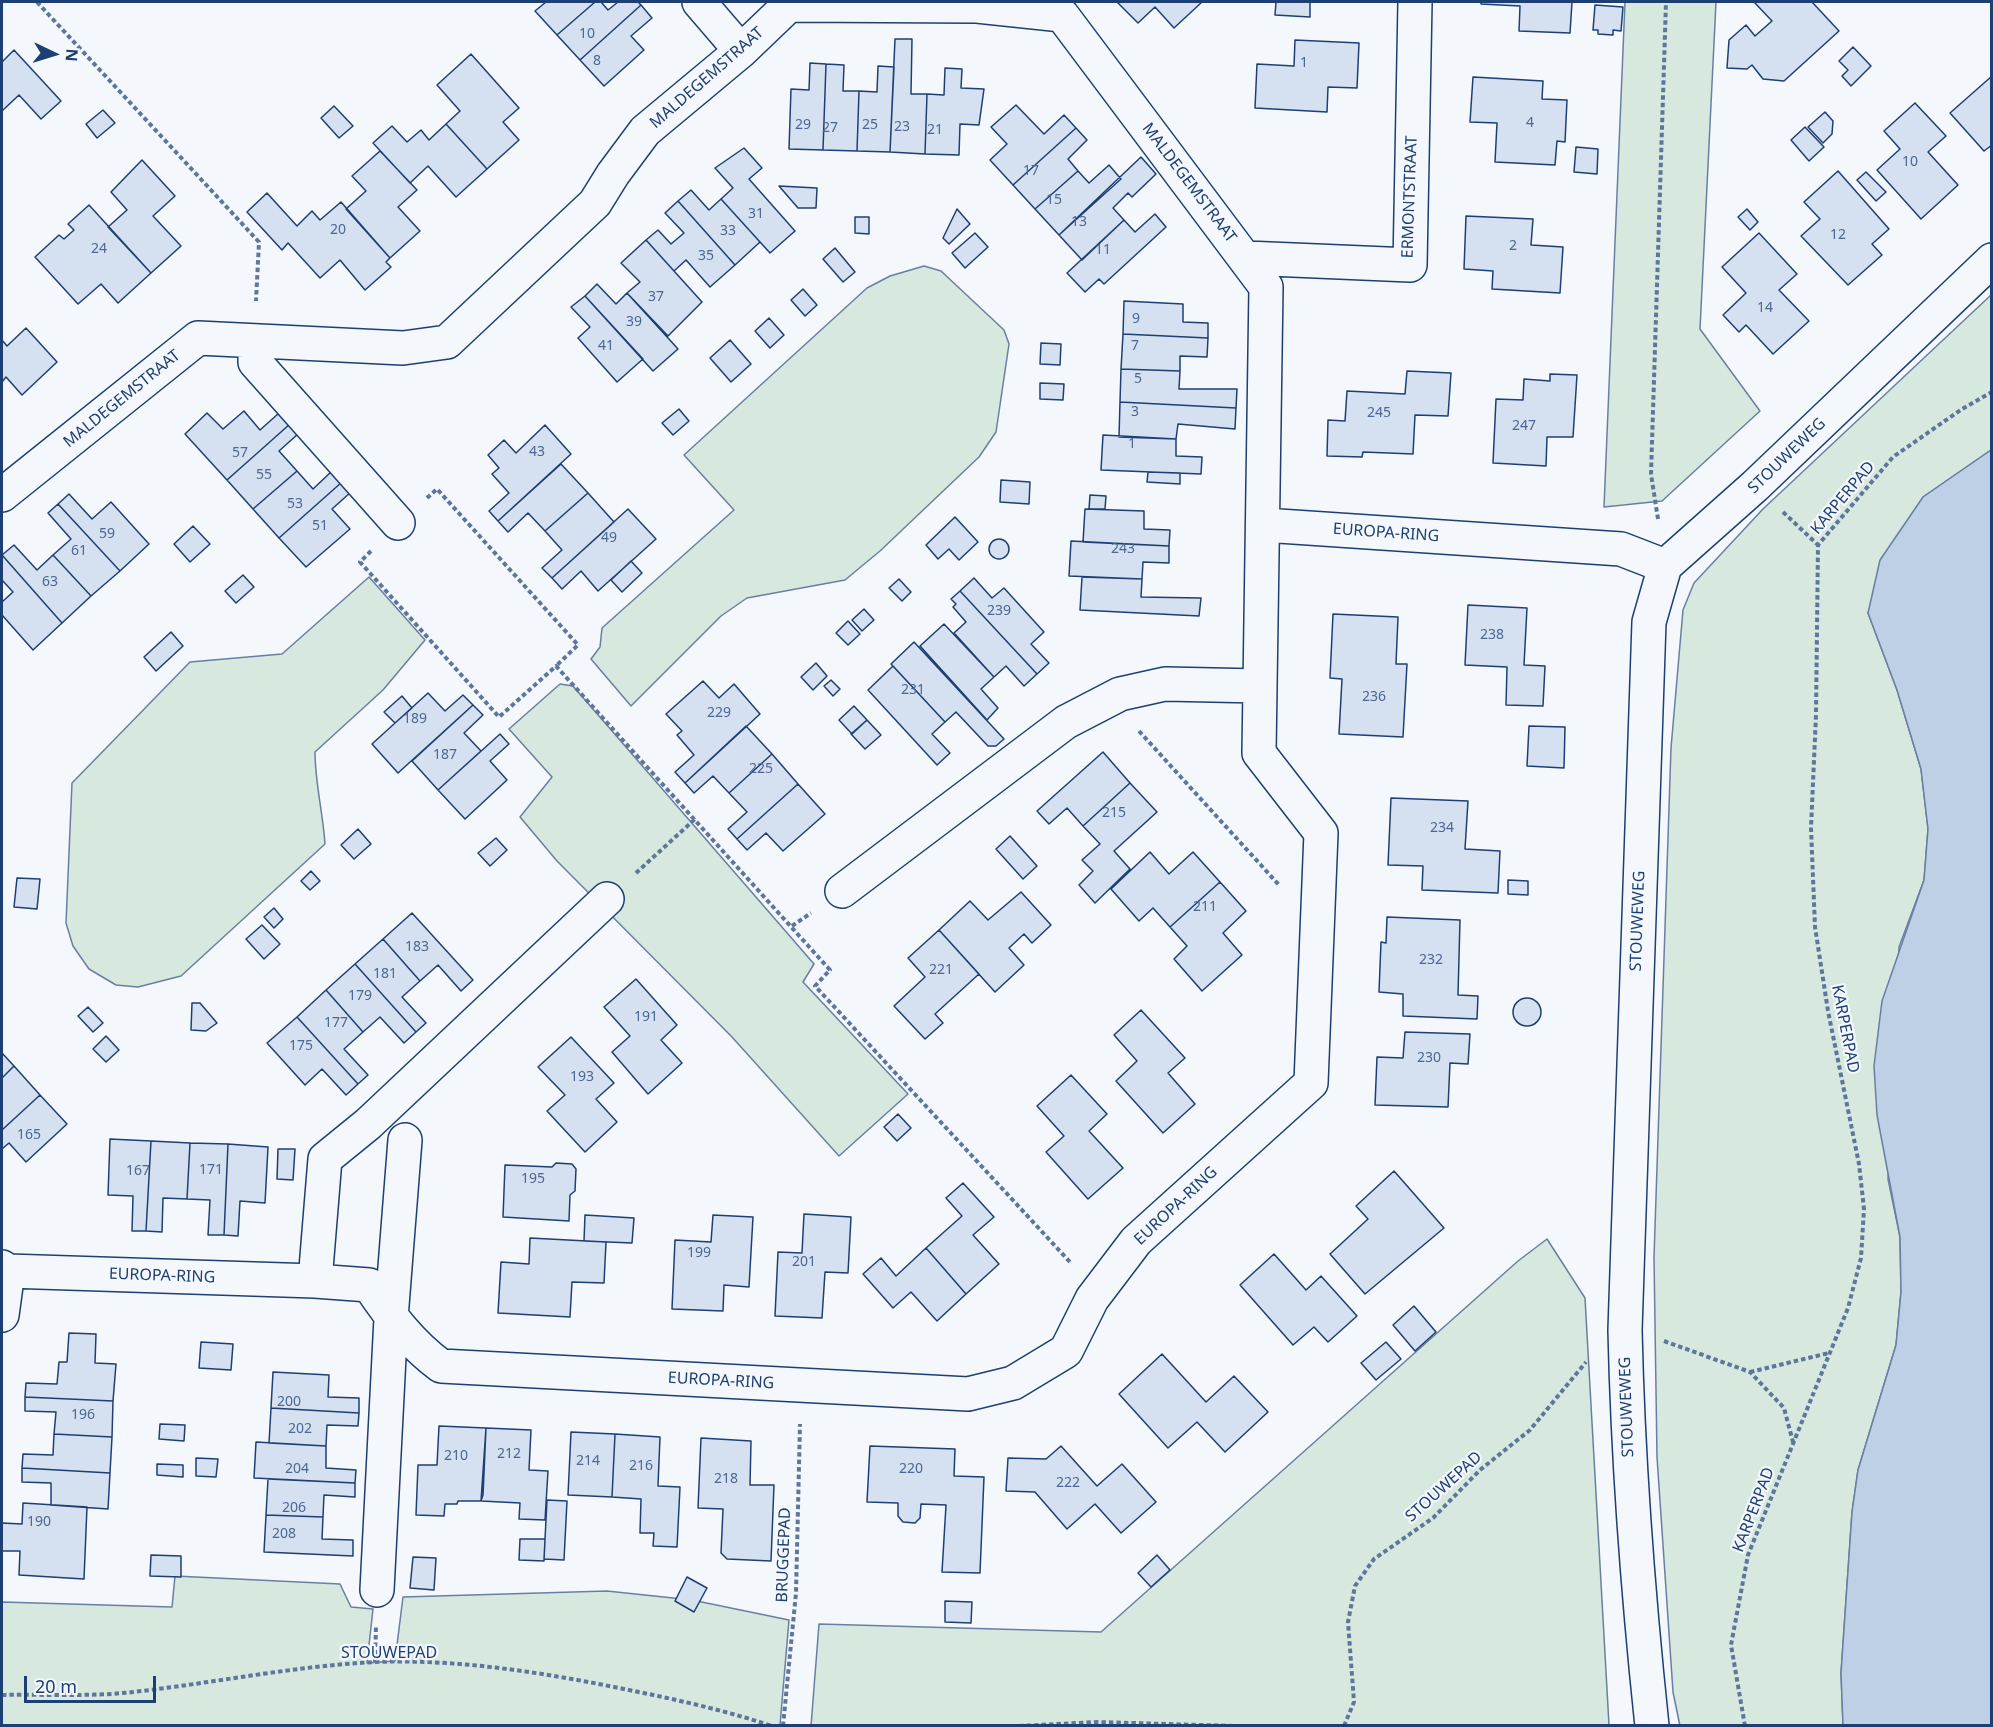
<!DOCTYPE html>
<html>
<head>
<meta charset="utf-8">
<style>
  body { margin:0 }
  #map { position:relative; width:1993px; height:1727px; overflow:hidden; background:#f4f7fb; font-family:"Noto Sans",sans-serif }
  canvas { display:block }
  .frame { position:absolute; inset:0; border:3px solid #1d3f73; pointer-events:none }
  .north { position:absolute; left:24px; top:24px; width:60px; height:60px; -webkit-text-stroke:4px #f4f7fb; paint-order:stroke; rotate:94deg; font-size:16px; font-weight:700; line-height:24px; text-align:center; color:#1d3f73 }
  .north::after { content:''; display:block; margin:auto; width:21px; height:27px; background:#1d3f73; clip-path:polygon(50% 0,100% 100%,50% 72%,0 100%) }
  .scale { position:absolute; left:24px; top:1676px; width:132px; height:27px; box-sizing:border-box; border:3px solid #1d3f73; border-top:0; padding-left:8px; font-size:18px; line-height:21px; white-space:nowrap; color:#1d3f73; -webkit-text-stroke:4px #f4f7fb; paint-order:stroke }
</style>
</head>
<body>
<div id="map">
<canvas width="1993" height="1727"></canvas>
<div class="frame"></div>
<div class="north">N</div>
<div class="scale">20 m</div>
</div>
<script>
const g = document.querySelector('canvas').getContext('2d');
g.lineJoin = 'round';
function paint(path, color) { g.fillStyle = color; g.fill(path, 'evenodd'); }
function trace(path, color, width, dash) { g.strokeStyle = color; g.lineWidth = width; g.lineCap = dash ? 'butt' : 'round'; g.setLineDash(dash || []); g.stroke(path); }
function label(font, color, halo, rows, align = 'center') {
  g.font = font + ' "Noto Sans",sans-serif'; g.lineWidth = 4.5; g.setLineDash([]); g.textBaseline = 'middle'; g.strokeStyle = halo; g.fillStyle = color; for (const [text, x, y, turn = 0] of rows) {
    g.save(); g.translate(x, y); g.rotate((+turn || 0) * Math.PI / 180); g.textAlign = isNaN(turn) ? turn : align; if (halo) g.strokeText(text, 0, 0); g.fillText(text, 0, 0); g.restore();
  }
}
const green = new Path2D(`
  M1625 2H1716L1700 329 1760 411 1662 501 1604 507Z
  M924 266 941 271 1004 330 1009 344 996 432 979 457 880 551 845 580 747 598 721 616 631 706 591 659 600 647 602 628 734 510 684 455 867 288 890 276Z
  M1991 295V450L1923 497 1868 613 1897 690 1921 769 1928 829 1924 880 1899 947 1888 1179 1900 1237 1901 1292 1896 1345 1858 1470 1852 1512 1841 1673 1843 1725 1680 1726 1673 1692 1657 1457 1654 1257 1671 748 1683 610 1694 583 1763 509Z
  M369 577 425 640 383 690 315 752C315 783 323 813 325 844L181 976 138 987 116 985 89 969 73 946 66 923 72 783 190 662 282 654Z
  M560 684 573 686 814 964 803 982 908 1094 839 1156 732 1037 557 861 520 817 552 777 509 729Z
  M1547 1239 1585 1298 1609 1725 811 1726 819 1624 1101 1632 1518 1261Z
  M175 1576 340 1584 351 1607 373 1609 367 1663 395 1661 403 1597 607 1591 692 1600 789 1620 780 1725 2 1726V1602L172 1607Z`);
paint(green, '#d7e8df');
trace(green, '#687fa3', 1.5);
const water = new Path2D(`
  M1991 450V1725H1843L1841 1673 1852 1512 1858 1470 1896 1345 1901 1292 1900 1237 1877 1115 1874 1066 1882 1001 1924 880 1928 829 1921 769 1897 690 1868 613 1880 560 1923 497Z`);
paint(water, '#bed0e5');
trace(water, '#687fa3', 1.5);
const building = new Path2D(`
  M546 2H595L557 35 535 11Z
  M595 2H601L608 10 618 2H638L641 5 580 60 557 35Z
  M1117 2H1202L1174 28 1155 7 1138 23Z
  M1276 2H1310V17L1275 15Z
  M1481 2H1572L1570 33 1519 31 1520 6 1481 4Z
  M1754 2H1812L1839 31 1784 81 1763 79 1752 65 1747 69 1727 68 1729 40 1746 25 1755 36 1772 21Z
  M641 5 652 18 631 36 644 50 604 86 580 60Z
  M1595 5 1623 7 1621 31 1613 30V35L1598 34V30H1593Z
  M895 39H912L911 94H927L925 154 890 152Z
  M1295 40 1359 43 1357 88 1328 87 1327 112 1255 108 1257 64 1294 66Z
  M1853 47 1871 66 1851 86 1842 76 1848 70 1839 61Z
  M14 50 61 101 41 119 19 95 2 111V62Z
  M471 54 519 108 503 122 519 140 487 169 446 124 460 111 437 85Z
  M810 63 826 64 823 150 789 149 791 89 809 90Z
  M826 64 844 65 843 91H859L857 151 823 150Z
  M878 66 894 67 890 152 857 151 859 91 877 92Z
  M945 68 962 69 961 88 984 89 979 125 960 124 959 155 925 154 927 94 944 95Z
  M1992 76V145L1984 151 1950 113Z
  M1473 77 1543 81 1542 99 1567 100 1565 142 1557 141 1555 165 1495 162 1497 123 1470 122Z
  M1915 103 1946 136 1928 152 1958 185 1921 219 1877 170 1900 149 1884 131Z
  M1016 105 1044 134 1064 115 1076 128 1013 185 990 160 1007 144 991 127Z
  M334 106 353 126 339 138 321 118Z
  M103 110 115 123 97 138 86 124Z
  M1825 112 1833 121 1832 134 1823 143 1808 127Z
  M446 124 487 169 456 197 428 166 410 183 373 143 392 126 407 142 421 130 429 140Z
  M1805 127 1824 147 1809 161 1791 140Z
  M1076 128 1087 140 1068 159 1078 171 1035 209 1013 185Z
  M1576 147 1598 149 1597 174 1574 172Z
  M744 148 762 168 749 179 795 231 770 253 721 199 733 188 715 168Z
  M380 151 417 190 398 207 420 231 390 258 346 209 366 191 352 176Z
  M1141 157 1156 174 1132 197 1128 193 1113 208 1124 220 1082 260 1059 235Z
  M142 160 175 196 153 216 181 246 151 273 108 227 127 210 111 192Z
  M1109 165 1121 179 1059 235 1035 209 1078 171 1089 183Z
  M1838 171 1889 229 1872 244 1882 255 1848 285 1801 236 1820 219 1804 202Z
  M1866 172 1886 192 1876 201 1857 180Z
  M779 186 817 188 816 208H798Z
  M691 190 709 210 721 199 760 242 735 265 678 201Z
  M267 193 297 226 312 211 320 220 341 202 390 258 386 262 391 267 365 290 340 260 320 278 288 243 282 250 247 212Z
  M678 201 735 265 710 287 686 260 674 271 646 240 658 230 671 244 684 233 665 213Z
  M89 205 151 273 118 303 101 284 78 304 35 257 59 235 64 239 74 230 68 224Z
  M957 209 970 224 949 244 943 238Z
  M1747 209 1758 222 1750 230 1738 217Z
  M1155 214 1166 227 1104 284 1099 279 1085 292 1067 273 1124 220 1135 232Z
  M1466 216 1533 219 1531 245 1563 247 1560 293 1492 289 1493 271 1464 269Z
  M855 217H869V234L855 233Z
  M975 233 988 247 965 268 952 253Z
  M1759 233 1797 274 1779 290 1809 321 1773 354 1746 325 1739 332 1723 315 1746 293 1722 267Z
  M646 240 702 302 668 336 627 293 640 282 621 263Z
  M835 248 855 272 843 282 823 259Z
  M597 284 616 304 627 293 678 349 653 371 585 296Z
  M803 289 817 305 805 316 791 300Z
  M585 296 643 359 617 382 578 338 590 327 571 307Z
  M1124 301 1183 304V322L1208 323V338L1123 334Z
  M769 318 784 335 770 348 755 331Z
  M26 328 57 362 22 395 6 377 2 382V340L7 346Z
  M1123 334 1208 338 1207 357 1180 356V371L1121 369Z
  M730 340 751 364 731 382 710 358Z
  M1041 343 1061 344 1060 365 1040 364Z
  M1121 369 1180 371 1179 389H1237L1236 408 1120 402Z
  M1407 371 1451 373 1448 416 1415 415 1413 454 1363 452 1362 457 1327 456 1328 420 1345 421 1347 391 1405 394Z
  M1550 374 1577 375 1573 437H1547L1546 466 1493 463 1496 399 1523 400 1524 379 1550 381Z
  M1040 383 1064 384 1063 400 1040 399Z
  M1120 402 1236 408 1235 429 1178 424 1176 439 1119 437Z
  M679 409 689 421 673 435 662 423Z
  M244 411 260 430 279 413 290 424 227 480 185 434 207 413 223 429Z
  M290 424 298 434 279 451 297 471 253 509 227 480Z
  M545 425 571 454 498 521 489 511 509 493 492 474 499 468 488 455 504 440 516 453Z
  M1103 435 1176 439V456L1202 457 1201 474 1101 470Z
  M561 464 588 493 545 531 528 513 508 532 498 521Z
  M297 471 313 489 332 471 342 482 279 538 253 509Z
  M1148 472 1180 473V484L1147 482Z
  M1001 480 1030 482 1029 504 1000 502Z
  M342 482 351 492 332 509 350 529 306 567 279 538Z
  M588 493 614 522 552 578 542 568 562 550 545 531Z
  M69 494 92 519 111 502 149 544 120 571 58 504Z
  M1090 495 1106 496 1105 509H1089Z
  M58 504 120 571 91 596 53 555 71 539 48 513Z
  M628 509 656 539 598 591 581 571 562 589 552 578Z
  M1085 509 1144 511V529L1170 530 1169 546 1083 542Z
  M955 517 978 542 959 560 949 549 938 559 926 545Z
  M193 526 210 544 190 562 174 544Z
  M989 549a10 10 0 1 1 20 0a10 10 0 1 1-20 0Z
  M1071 541 1169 546V563L1143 562 1142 579 1069 576Z
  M14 545 37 570 53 555 91 596 62 623 2 555Z
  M2 555 62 623 33 650 2 615V602L13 592 2 580Z
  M631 561 642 573 622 592 611 580Z
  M243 575 254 587 236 603 225 591Z
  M1082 577 1142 579 1141 597 1201 598 1199 616 1080 610Z
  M974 578 992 598 1004 588 1044 632 1031 644 1049 663 1037 674 960 591Z
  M899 579 911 592 902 601 889 588Z
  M960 591 1037 674 1024 686 1006 666 994 677 954 633 966 622 953 607 956 604 951 599Z
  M1468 605 1527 608 1524 665 1545 666 1543 706 1506 705 1507 667 1465 665Z
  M864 609 874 620 862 631 852 620Z
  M1333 614 1398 617 1396 664H1407L1403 737 1339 734 1342 679 1330 678Z
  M848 621 860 634 848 645 836 633Z
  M944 624 994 677 981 689 998 708 987 720 920 646Z
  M171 632 183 646 156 671 144 657Z
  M914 642 1004 739 996 746H988L956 712 945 722 891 664Z
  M816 663 827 676 813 690 801 677Z
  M893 666 945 722 932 734 950 753 937 765 868 690Z
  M831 680 840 689 833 696 824 686Z
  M703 681 719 698 734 684 760 714 685 783 675 772 694 755 677 735 682 731 666 714Z
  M428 693 445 711 463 695 473 705 398 773 372 744Z
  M402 696 412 708 395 723 384 712Z
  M473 705 483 715 464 733 481 751 438 790 412 761Z
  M854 706 867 720 852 734 839 720Z
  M867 720 881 735 865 749 851 734Z
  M746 726 772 754 729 793 713 776 694 793 685 783Z
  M1529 726 1565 727 1564 768 1527 766Z
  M500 734 509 744 490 761 507 780 465 819 438 790Z
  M1103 752 1130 783 1083 826 1067 808 1049 824 1037 811Z
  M772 754 798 784 737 839 728 829 747 812 729 793Z
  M1130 783 1157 812 1114 851 1130 869 1095 903 1079 885 1093 871 1082 860 1100 844 1083 826Z
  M798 784 825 814 783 851 766 833 747 850 737 839Z
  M1391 798 1468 801 1465 849 1500 851 1498 893 1422 890 1423 866 1388 865Z
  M358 829 371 844 354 859 341 845Z
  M1010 836 1037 866 1023 879 996 849Z
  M496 838 507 850 490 866 478 853Z
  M1150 852 1169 874 1193 852 1220 882 1170 927 1153 908 1139 921 1111 889Z
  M311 871 320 881 310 890 301 881Z
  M17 878 40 879 37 909 14 907Z
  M1508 880 1528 881V895L1508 894Z
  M1220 882 1246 911 1223 933 1242 955 1202 991 1174 959 1187 946 1170 927Z
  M1021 892 1051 925 1032 943 1024 934 1009 948 1024 965 995 992 939 930 970 901 988 920Z
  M274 908 283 919 274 928 264 917Z
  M412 913 473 980 461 991 438 965 420 981 383 939Z
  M1387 917 1460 920 1458 995 1478 996 1477 1019 1403 1016V994L1379 992 1381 942 1386 943Z
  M262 925 280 944 264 959 246 939Z
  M939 930 979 974 935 1014 943 1023 925 1039 894 1006 925 977 908 958Z
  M383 939 420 981 402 997 426 1023 416 1032 355 964Z
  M355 964 416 1032 404 1043 380 1017 363 1032 326 990Z
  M636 979 677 1025 661 1040 682 1063 648 1094 612 1052 630 1036 604 1007Z
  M326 990 363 1032 344 1049 368 1075 358 1084 297 1017Z
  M1513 1012a14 14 0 1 1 28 0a14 14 0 1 1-28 0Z
  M192 1003H200L217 1023 206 1031 191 1030Z
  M88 1007 103 1023 93 1032 78 1016Z
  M1141 1010 1185 1058 1168 1073 1195 1104 1163 1133 1116 1081 1137 1061 1114 1035Z
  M297 1017 358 1084 346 1095 322 1069 305 1085 267 1043Z
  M1405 1032 1470 1034 1468 1064 1450 1063 1448 1107 1375 1105 1377 1057 1403 1058Z
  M106 1036 119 1050 106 1062 93 1049Z
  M571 1037 614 1083 596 1099 617 1122 585 1152 547 1111 565 1095 538 1067Z
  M2 1053 14 1066 2 1078Z
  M14 1066 40 1095 2 1130V1078Z
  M1071 1075 1107 1114 1089 1131 1123 1168 1088 1199 1046 1152 1064 1136 1037 1106Z
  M40 1095 67 1124 26 1162 9 1143 2 1149V1130Z
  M898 1114 911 1128 897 1141 884 1127Z
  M110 1139 151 1141 146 1231H132L133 1196 108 1195Z
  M151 1141 190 1143 187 1199 163 1198 162 1232 146 1231Z
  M190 1143 228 1144 224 1235H208L210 1200 187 1199Z
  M228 1144 268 1147 265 1203 240 1201 238 1236 224 1235Z
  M278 1149H295L293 1180 277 1179Z
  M556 1163 572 1164 576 1169 575 1191 570 1195 569 1221 503 1217 505 1165 552 1167Z
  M1394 1171 1444 1228 1365 1294 1330 1254 1368 1219 1356 1206Z
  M963 1183 994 1217 973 1235 999 1264 966 1294 926 1248 962 1216 946 1198Z
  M804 1214 851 1217 848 1273 825 1272 822 1318 775 1316 778 1252 802 1253Z
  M585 1215 634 1218 632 1243 584 1241Z
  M713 1215 753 1217 749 1287 724 1285 723 1311 672 1309 675 1240 711 1242Z
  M530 1238 606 1242 604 1283 572 1282 570 1317 498 1313 501 1262 529 1264Z
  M926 1248 966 1294 937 1321 911 1292 893 1308 863 1274 881 1258 896 1276Z
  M1274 1254 1306 1290 1321 1276 1357 1316 1328 1342 1314 1327 1293 1345 1240 1285Z
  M1414 1306 1436 1332 1415 1351 1393 1325Z
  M69 1333 96 1334 95 1363 116 1364 113 1401 25 1397 26 1383 57 1384 59 1362H67Z
  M201 1342 233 1344 231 1370 199 1368Z
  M1386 1342 1401 1359 1376 1380 1361 1363Z
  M1162 1354 1206 1402 1234 1376 1268 1412 1225 1452 1197 1422 1168 1448 1119 1394Z
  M273 1372 329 1375 328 1397 359 1398V1413L271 1408Z
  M25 1397 113 1401 112 1437 54 1434 56 1412 25 1411Z
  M271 1408 359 1413 358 1426 327 1425 326 1446 269 1443Z
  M160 1424 185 1425 184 1441 159 1439Z
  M439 1426 486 1428 483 1495 481 1501H458L457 1504H445L444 1516 416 1515 418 1465H437Z
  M486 1428 531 1430 529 1470 548 1471 545 1520 519 1519 520 1503 481 1501Z
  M571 1432 615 1434 612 1497 568 1495Z
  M54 1434 112 1437 110 1473 22 1468 23 1454 53 1455Z
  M615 1434 660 1437 658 1486 680 1487 677 1547 653 1546 654 1533H640L641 1499 612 1497Z
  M701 1438 751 1441 750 1485H774L771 1561 727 1559 721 1553 723 1509 698 1508Z
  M256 1442 326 1446V1468L356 1470 355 1483 254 1478Z
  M870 1446 955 1449 954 1476 984 1477 980 1573 942 1572 946 1505 921 1504 920 1518 915 1523 903 1522 898 1516V1503L867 1502Z
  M1061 1446 1097 1486 1122 1464 1156 1502 1121 1533 1095 1504 1067 1529 1035 1492 1006 1491 1008 1458 1046 1459Z
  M196 1458 218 1459 216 1477 196 1476Z
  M157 1464 183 1465V1477L157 1475Z
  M22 1468 110 1473 108 1509 51 1505V1483L22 1482Z
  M268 1479 355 1483V1497L324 1495 323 1517 266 1515Z
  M547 1500 567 1501 564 1560 544 1559Z
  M23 1503 87 1507 84 1579 19 1575 20 1551H2V1523L22 1524Z
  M266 1515 323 1517 322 1539 353 1540V1556L264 1552Z
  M520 1539H545L544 1561 519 1560Z
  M151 1555 181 1556V1577L150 1576Z
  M1157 1555 1170 1570 1151 1587 1138 1573Z
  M413 1557 436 1558 434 1590 410 1588Z
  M687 1577 707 1588 694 1612 675 1601Z
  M945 1601 972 1602 971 1623 945 1622Z`);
paint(building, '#d5e0f0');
trace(building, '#1d3f73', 1.5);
const street = new Path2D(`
  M699 2 741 51
  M1246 258 1410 265 1415 2
  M255 341V362L398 523
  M2 495 198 338 403 348 447 342 595 203 613 174 645 131 741 51 789 5 977 6 1062 15 1266 287 1259 753 1321 833 1311 1083 1136 1241 1092 1299 1066 1351 1013 1383 968 1394 441 1366C411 1344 390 1316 369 1285L315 1281 8 1271 2 1267
  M1264 525 1621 549 1665 566
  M842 891 1066 722 1120 694 1165 684 1260 686
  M315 1281 325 1159 368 1124 607 899
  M2 1315 8 1271
  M377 1590 391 1318 405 1140
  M1652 1726C1638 1594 1628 1463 1625 1330L1649 622 1665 566 1755 486 1992 260`);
trace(street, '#1d3f73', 36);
trace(new Path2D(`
  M37 2 259 242 256 301
  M427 498 437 489 578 645 556 666
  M1783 512 1818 545
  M1658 519 1651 474 1666 2
  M371 551 360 562 499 717 556 666 830 970 815 986 1070 1262
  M1139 731 1279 885
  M636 873 695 819
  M792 926 811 913
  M1664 1341 1750 1372 1784 1408 1793 1442
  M1750 1372 1829 1353
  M375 1662 376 1627
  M2 1695C45 1694 90 1697 133 1692 214 1683 294 1666 375 1662 453 1659 533 1671 609 1686 664 1697 718 1708 772 1726
  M783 1726 796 1593 800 1424
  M1019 1726 1097 1722 1236 1726
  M1344 1726 1354 1702 1348 1622 1355 1586 1374 1559 1433 1518 1480 1470 1530 1430 1586 1362
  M1745 1726 1731 1645 1748 1555 1848 1308 1861 1258 1864 1209 1859 1164 1828 1011 1815 927 1811 828 1816 715 1818 545 1893 457 1962 409 1992 392`), '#5e769c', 4, [4.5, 3]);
trace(street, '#f4f7fb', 33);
label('14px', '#4b6792', null, [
  ["10",587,34],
  ["8",597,61],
  ["1",1304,63],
  ["4",1530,123],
  ["29",803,125],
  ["25",870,125],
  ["23",902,127],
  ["27",830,128],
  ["21",935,130],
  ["10",1910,162],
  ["17",1031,171],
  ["15",1054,200],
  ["31",756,214],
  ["13",1079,222],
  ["20",338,230],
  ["33",728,231],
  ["12",1838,235],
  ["2",1513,246],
  ["24",99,249],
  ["11",1103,250],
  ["35",706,256],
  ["37",656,297],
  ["14",1765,308],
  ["9",1136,319],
  ["39",634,322],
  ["41",606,346],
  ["7",1135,346],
  ["5",1138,379],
  ["3",1135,412],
  ["245",1379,413],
  ["247",1524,426],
  ["1",1132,444],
  ["43",537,452],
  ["57",240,453],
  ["55",264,475],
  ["53",295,504],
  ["51",320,526],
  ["59",107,534],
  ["49",609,538],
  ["243",1123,549],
  ["61",79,551],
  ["63",50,582],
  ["239",999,611],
  ["238",1492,635],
  ["231",913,690],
  ["236",1374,697],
  ["229",719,713],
  ["189",415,719],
  ["187",445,755],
  ["225",761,769],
  ["215",1114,813],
  ["234",1442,828],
  ["211",1205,907],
  ["183",417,947],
  ["232",1431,960],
  ["221",941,970],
  ["181",385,974],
  ["179",360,996],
  ["191",646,1017],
  ["177",336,1023],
  ["175",301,1046],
  ["230",1429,1058],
  ["193",582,1077],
  ["165",29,1135],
  ["171",211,1170],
  ["167",138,1171],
  ["195",533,1179],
  ["199",699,1253],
  ["201",804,1262],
  ["200",289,1402],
  ["196",83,1415],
  ["202",300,1429],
  ["212",509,1454],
  ["210",456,1456],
  ["214",588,1461],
  ["216",641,1466],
  ["204",297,1469],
  ["220",911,1469],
  ["218",726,1479],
  ["222",1068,1483],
  ["206",294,1508],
  ["190",39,1522],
  ["208",284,1534]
]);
label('16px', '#1d3f73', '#f4f7fb', [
  ["MALDEGEMSTRAAT",707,78,-41],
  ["MALDEGEMSTRAAT",1189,183,53],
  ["ERMONTSTRAAT",1410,197,-88],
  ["MALDEGEMSTRAAT",122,399,-39],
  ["STOUWEWEG",1787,456,-44],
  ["KARPERPAD",1843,498,-50],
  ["EUROPA-RING",1386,533,4],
  ["STOUWEWEG",1638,921,-88],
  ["KARPERPAD",1845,1029,79],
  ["EUROPA-RING",1176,1206,-43],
  ["EUROPA-RING",162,1276,2],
  ["EUROPA-RING",721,1381,3],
  ["STOUWEWEG",1627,1407,-92],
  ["STOUWEPAD",1444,1487,-42],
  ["KARPERPAD",1754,1510,-69],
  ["BRUGGEPAD",784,1555,-88],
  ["STOUWEPAD",389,1653]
]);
</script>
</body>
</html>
